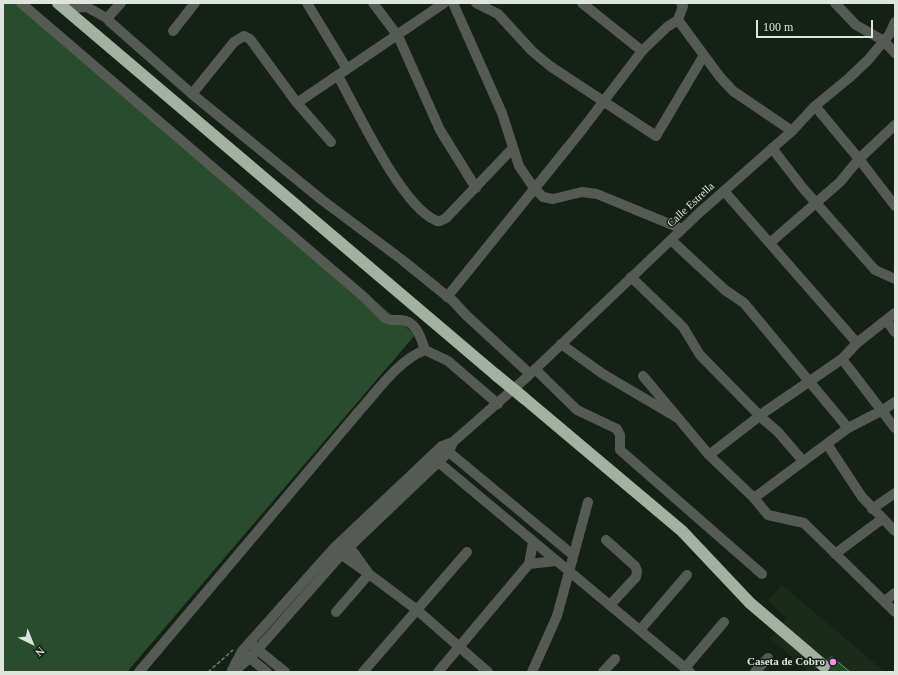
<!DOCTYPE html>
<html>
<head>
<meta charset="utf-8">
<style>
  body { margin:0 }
  #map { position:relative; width:898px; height:675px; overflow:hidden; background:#152016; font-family:"Times New Roman",serif }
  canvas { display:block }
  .frame { position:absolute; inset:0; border:4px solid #dde5dd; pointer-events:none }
  .north { position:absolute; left:12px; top:623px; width:40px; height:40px; -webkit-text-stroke:3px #152016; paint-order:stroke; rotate:137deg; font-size:11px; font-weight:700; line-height:16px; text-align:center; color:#dde5dd }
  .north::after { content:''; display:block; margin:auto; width:14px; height:18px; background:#dde5dd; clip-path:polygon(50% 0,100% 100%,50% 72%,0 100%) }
  .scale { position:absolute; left:756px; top:20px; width:117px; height:18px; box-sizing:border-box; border:2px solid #dde5dd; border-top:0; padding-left:5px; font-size:12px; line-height:14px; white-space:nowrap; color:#dde5dd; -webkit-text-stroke:3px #152016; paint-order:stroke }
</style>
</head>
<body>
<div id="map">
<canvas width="898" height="675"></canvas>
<div class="frame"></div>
<div class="north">N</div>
<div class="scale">100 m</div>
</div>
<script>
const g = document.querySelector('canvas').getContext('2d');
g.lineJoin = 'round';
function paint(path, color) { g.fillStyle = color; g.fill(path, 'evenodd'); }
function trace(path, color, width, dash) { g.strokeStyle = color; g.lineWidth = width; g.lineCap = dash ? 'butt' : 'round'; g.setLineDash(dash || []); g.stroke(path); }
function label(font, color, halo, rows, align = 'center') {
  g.font = font + ' "Times New Roman",serif'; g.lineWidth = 3; g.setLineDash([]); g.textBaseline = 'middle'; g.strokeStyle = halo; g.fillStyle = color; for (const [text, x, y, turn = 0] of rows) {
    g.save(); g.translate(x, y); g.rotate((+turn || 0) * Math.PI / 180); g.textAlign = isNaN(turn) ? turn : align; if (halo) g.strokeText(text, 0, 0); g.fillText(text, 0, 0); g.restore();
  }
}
paint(new Path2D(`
  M782 585 885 672H809L770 638 787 618 768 601Z`), '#1a2a1b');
paint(new Path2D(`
  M3 3H27L415 335 127 672H3Z`), '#294c2c');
const building = new Path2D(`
  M832 657 850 672H828L831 667 829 660Z`);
paint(building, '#1a4d21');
trace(building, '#7d8b7e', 1);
trace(new Path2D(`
  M824 666 830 672`), '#333e34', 12, [12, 6]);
trace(new Path2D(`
  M208 672 233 650`), '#717b72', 1.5, [4, 2]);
trace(new Path2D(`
  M21 3 364 297 385 318C390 321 395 320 400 320 416 320 421 338 425 350
  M121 3 109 16V21L192 94 322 200 401 259 453 301 466 315 530 374
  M307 3 347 69
  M373 3 398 36 440 130 476 188
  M453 3 502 113 519 166 534 188 543 197 553 199 582 192 597 194 682 229
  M476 3 498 14 532 51 550 66 656 136 704 55
  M582 3 642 51
  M835 3 856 25 884 41 895 53
  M64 8 87 7 108 19
  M678 20 720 77 733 91 792 131
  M173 31 195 3
  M338 76C357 110 401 205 435 220 439 223 442 220 446 218L513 148
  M192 94 234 42 244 36 250 39 297 103 331 142
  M297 103 444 3
  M815 106 859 159 895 206
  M772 148 802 187 875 270 895 279
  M724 191 857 343
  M671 240 725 290 744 303 848 428
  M771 242 840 182 859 159 895 125
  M631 277 683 327 700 355 763 419 778 432 803 461
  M447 297 581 131 642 51 667 27 678 20 683 6 681 3
  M886 320 895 332
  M561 344 603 374 676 417
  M842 359 895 428
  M535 369 577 410 617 429 620 435V450L762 574
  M643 376 709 455 754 498 848 428 883 410 895 402
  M827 444 862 497 895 531
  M444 448 573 555
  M709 455 766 411 842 359 857 343 895 313
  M431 456 690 672
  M754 498 768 515 804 523 895 612
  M872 509 895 493
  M606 540 635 566 637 571 636 577 610 605
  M346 542 369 574 417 610 488 672
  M336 551 369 574 336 612
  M835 554 882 519
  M529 564 556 561
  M885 601 895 593
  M640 630 687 575
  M253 646 285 672
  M245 654 267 672
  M685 668 724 622
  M232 670 242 651 333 549 442 446 453 442
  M139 672 361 409C378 390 400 359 425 350L448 361 498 404
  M233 672 250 658 340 556 449 452 453 442 527 377 699 213 792 131 815 106 849 78 868 60 889 35 895 22
  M363 672 467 552
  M438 672 529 564 533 542
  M532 672 557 616 588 502
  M603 672 615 659
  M755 672 768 658`), '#555a55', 10);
trace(new Path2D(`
  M58 3 496 375
  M524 398 682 531 750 603 824 666`), '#a3b1a3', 12);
trace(new Path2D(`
  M496 375 524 398`), '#a3b1a3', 12);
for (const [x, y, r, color] of [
  [833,662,4,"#f18bf5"]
]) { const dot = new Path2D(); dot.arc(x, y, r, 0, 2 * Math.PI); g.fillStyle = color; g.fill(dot); trace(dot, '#152016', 1.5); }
label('11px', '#dde5dd', '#152016', [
  ["Calle Estrella",691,205,-43]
]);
label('bold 11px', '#dde5dd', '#152016', [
  ["Caseta de Cobro",825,662]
], 'right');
</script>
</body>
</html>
